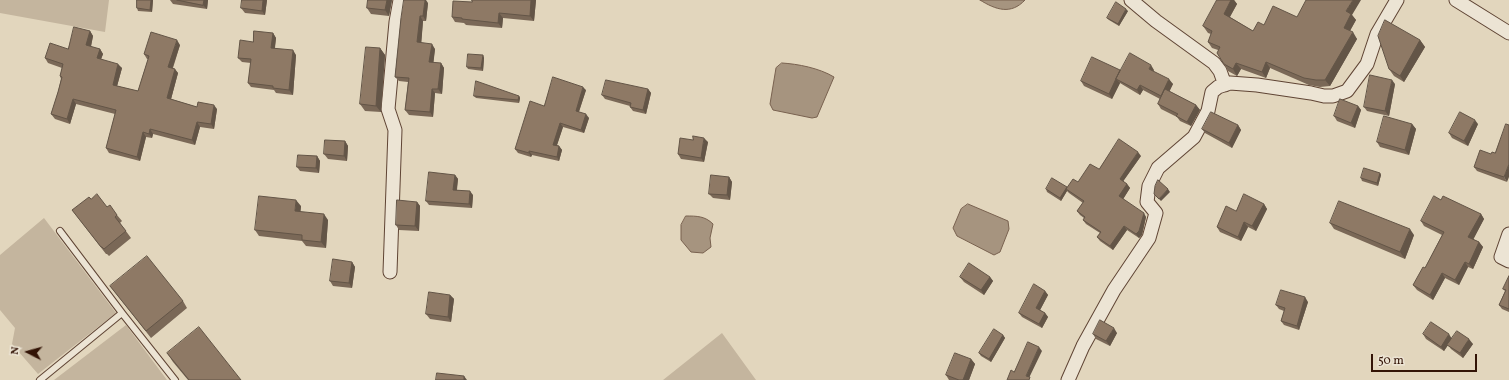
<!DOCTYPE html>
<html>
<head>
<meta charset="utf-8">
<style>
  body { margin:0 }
  #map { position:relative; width:1509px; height:380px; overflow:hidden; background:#e2d6bd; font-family:Vollkorn,serif }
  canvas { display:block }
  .north { position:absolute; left:8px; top:332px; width:40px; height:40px; -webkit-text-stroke:3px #ece4d4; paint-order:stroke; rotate:276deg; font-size:11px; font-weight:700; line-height:16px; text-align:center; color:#331406 }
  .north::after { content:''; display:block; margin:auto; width:14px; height:18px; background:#331406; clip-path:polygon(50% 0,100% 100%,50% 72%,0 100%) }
  .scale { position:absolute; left:1371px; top:354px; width:106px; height:18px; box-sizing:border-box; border:2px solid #331406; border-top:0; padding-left:5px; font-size:12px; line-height:14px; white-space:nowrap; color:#331406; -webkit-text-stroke:3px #ece4d4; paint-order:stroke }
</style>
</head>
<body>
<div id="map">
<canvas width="1509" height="380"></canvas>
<div class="north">N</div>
<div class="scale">50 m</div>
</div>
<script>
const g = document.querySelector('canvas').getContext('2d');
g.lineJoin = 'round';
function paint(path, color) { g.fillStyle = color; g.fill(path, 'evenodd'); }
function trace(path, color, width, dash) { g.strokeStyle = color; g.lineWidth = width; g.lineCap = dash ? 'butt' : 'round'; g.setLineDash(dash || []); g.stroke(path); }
paint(new Path2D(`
  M0 0H109L105 32 0 13Z
  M44 218 116 313 38 374 12 344 15 328 0 310V255Z
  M126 325 167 380H54Z
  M722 333 756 380H663Z`), '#c4b59e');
const water = new Path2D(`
  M980 0H1025C1011 15 996 10 980 0Z
  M782 63C798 64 819 68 834 77L817 117 812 118 773 110 770 104 776 68Z
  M968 204 1008 221 1009 229 1000 252 994 255 957 236 953 228 961 209Z
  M686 216C697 216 705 216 713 224L710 238 711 247 703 253 691 252 681 240V225Z`);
paint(water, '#a6947f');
trace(water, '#78614f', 1);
const lane = new Path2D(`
  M60 231 122 313
  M40 380 122 313 175 380`);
const street = new Path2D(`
  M1131 0 1156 21 1214 63 1220 71 1225 85
  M1456 0 1509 33
  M1509 234 1501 257 1509 261
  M390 272 395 130 388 109 396 22 400 0
  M1068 380 1083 346 1114 290 1149 238 1156 213 1147 202 1149 186 1158 168 1194 137 1208 111 1212 92 1218 87 1230 83 1257 85 1311 93 1324 96H1333L1347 91 1367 64 1377 34 1397 0`);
trace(lane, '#5f4434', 8);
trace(street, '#5f4434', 15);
trace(lane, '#ece4d4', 6);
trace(street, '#ece4d4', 13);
paint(new Path2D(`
  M137 0H153L152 12 138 11 137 8Z
  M170 0H208L207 9 173 4Z
  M267 0 265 15 245 13 241 8Z
  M368 0H392L389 16 371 14 367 8Z
  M472 0H536L534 21 503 18 502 28 466 25 464 23 455 22 452 17 472 2Z
  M1217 0H1234L1237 4 1230 17 1253 31 1264 25 1297 17 1352 15 1356 20 1350 31 1357 39 1330 86 1320 87 1309 85 1270 68 1266 78 1241 69 1237 76 1228 71 1224 64 1218 50 1212 48 1208 42 1211 34 1208 33 1203 26Z
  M428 3 426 21H423L421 43 435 49 433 63H441L444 68 442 94 435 93 433 117 409 115 405 110 408 82 399 81 395 77 401 18Z
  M1128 11 1119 26 1109 20 1107 18Z
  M90 31 93 36 91 47 100 49 103 54 101 59 122 68 117 86 138 91 148 59H147L144 54 180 45 173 68 178 73 171 99 197 107 217 109 214 129 200 127 195 145 153 134 152 138 146 137 140 161 109 153 106 148 115 114 76 104 70 124 55 119 51 114 58 92 61 79 60 76 62 68 48 63 45 58 68 49Z
  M273 33 276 38 275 48 296 55 293 95 276 93 274 90 251 87 248 83 251 63 242 62 238 58 253 42Z
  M1420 40 1425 47 1404 82 1394 76 1389 69Z
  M380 48 385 55 381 112 365 111 360 104Z
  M483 55 484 58 483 71 468 69 467 67Z
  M1120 70H1154L1153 71 1173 84 1169 91 1196 105 1200 110 1191 126 1180 121 1177 117 1161 109 1158 104 1160 99 1143 90 1140 95 1120 83 1112 99 1084 86 1081 81Z
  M1395 84 1389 116 1367 111 1364 107Z
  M648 89 651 93 646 114 633 111 630 107V106L605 99 602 95Z
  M586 90 579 112 589 118 584 133 563 127 557 145 559 146 562 150 559 161 532 155 531 157 518 153 515 149 544 106Z
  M474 96H519L520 98 519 103 476 98Z
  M1358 106 1361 110 1355 128 1337 121 1334 116Z
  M1412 124 1416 129 1409 155 1380 147 1377 142Z
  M1478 124 1468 146 1452 138 1449 133Z
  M1238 125 1241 130 1232 148 1205 133 1202 129Z
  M345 141 348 146 347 161 328 159 324 154Z
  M708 142 704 162 681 159 678 154Z
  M1491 154 1507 182 1477 171 1474 167Z
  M317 156 320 161 319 173 300 171 297 167Z
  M1141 156 1123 181 1127 184 1130 188 1123 199 1146 217 1142 235 1139 238 1127 230 1113 250 1100 241 1097 237 1100 233 1086 224 1083 220 1084 218 1080 215 1077 211 1083 203 1069 193 1067 191 1061 201 1047 192 1046 189 1067 188 1078 182Z
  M1380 173 1381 175 1378 186 1362 181 1361 178Z
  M455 175 458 179 457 190 473 195 472 208 429 205 426 201Z
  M729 177 732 182 730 200 713 198 709 194Z
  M91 199 107 207 117 215 122 221 120 223 131 238 109 256 107 254H106L72 210Z
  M1441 200 1481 214 1484 219 1473 239 1479 242 1483 247 1473 269 1468 267 1459 285 1445 278 1433 300 1417 290 1413 285 1425 268 1442 235 1424 226 1421 221Z
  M417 202 420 206 419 231 399 230 396 225Z
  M1264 204 1267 209 1256 231 1248 227 1241 241 1220 232 1217 227 1236 211Z
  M301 206 300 212 328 220 326 248 306 246 302 241 259 236 255 230Z
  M1330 223 1414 235 1405 259 1334 229Z
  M352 262 355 267 352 288 333 286 330 281Z
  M1509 276V312L1502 309 1499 305 1505 291 1503 289Z
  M960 277H990L993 281 984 295 964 282Z
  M110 286 183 301 187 308 151 338Z
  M1045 291 1048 295 1040 310 1045 313 1048 317 1042 328 1022 317 1019 313Z
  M450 295 454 299 451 322 430 319 426 314Z
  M1308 302 1299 330 1284 325 1281 321 1284 311 1279 309 1276 305Z
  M1117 333 1110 346 1096 339 1093 334Z
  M1423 334 1452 338 1473 344 1463 358 1451 349 1448 345 1444 351 1426 339Z
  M1003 335 1005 338 991 362 981 356 979 353Z
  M167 353 241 380H188L173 362Z
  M971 359 975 364 969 380H949L946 375Z`), '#7a6857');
paint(new Path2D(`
  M151 0H153L152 12 150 10Z
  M204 0H208L207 9 203 5Z
  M263 0H267L265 15 262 11Z
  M387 0H392L389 16 385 10Z
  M425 0H426L428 3 426 21 423 16Z
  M531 0H536L534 21 530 16Z
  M1231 0H1234L1237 4 1228 20 1224 14Z
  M1353 0H1361L1352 15 1356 20 1348 34 1344 28 1346 11Z
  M1126 9 1128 11 1119 26 1118 24Z
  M499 13 503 18 502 28 498 23Z
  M420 16 423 21 421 47 417 42Z
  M90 31 93 36 90 50 86 45Z
  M1353 32 1357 39 1330 86 1325 80Z
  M273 33 276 38 274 53 271 48Z
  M177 40 180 45 171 72 168 67Z
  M1420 40 1425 47 1404 82 1400 76Z
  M432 44 435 49 433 67 429 62Z
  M380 48 385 55 381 112 376 106Z
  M100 49 103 54 100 62 97 58Z
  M293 50 296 55 293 95 289 90Z
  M483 55 484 58 483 71 481 68Z
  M1266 62 1270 68 1266 78 1262 72Z
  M441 63 444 68 442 94 438 89Z
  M1236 63 1241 69 1237 76 1233 69Z
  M118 64 122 68 116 90 113 85Z
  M1151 65 1154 70 1152 74 1149 69Z
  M175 69 178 73 170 103 167 98Z
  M1120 70 1124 74 1116 79 1120 83 1112 99 1109 94Z
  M1169 79 1173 84 1165 101 1161 96Z
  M1392 80 1395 84 1389 116 1385 111Z
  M1140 85 1143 90 1140 95 1137 90Z
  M583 87 586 90 578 114 576 111Z
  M432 89 435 93 433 117 430 112Z
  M648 89 651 93 646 114 643 110Z
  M519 96 520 98 519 103 518 100Z
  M73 99 76 104 70 124 67 119Z
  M214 105 217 109 214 129 211 124Z
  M1196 105 1200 110 1191 126 1187 122Z
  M1358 106 1361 110 1355 128 1351 123Z
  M586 114 589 118 584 133 581 130Z
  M1475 120 1478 124 1468 146 1464 141Z
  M197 122 200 127 195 145 192 140Z
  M560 123 563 127 556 148 553 145Z
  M1412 124 1416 129 1409 155 1405 150Z
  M1238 125 1241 130 1232 148 1229 143Z
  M150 129 153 134 152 138 149 134Z
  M143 132 146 137 140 161 137 157Z
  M704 138 708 142 704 162 701 158Z
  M345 141 348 146 347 161 344 156Z
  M559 146 562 150 559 161 557 157Z
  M529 151 532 155 531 157 529 153Z
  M1138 152 1141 156 1122 183 1120 179Z
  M317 156 320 161 319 173 316 168Z
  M1509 164V177L1507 182 1504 177Z
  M1380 173 1381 175 1378 186 1377 183Z
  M455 175 458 179 456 194 453 190Z
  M729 177 732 182 730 200 727 195Z
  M1127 184 1130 188 1122 201 1119 196Z
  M1067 187 1068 189H1066L1067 191 1061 201 1060 198Z
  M1168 189 1170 192 1161 201 1159 199Z
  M470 191 473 195 472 208 469 204Z
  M296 200 301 206 300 218 295 211Z
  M417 202 420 206 419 231 415 226Z
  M1264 204 1267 209 1256 231 1252 226Z
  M1144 213 1146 217 1142 235 1139 238 1136 234Z
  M324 214 328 220 326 248 321 242Z
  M1481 214 1484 219 1472 242 1468 237Z
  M1244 222 1248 227 1241 241 1238 237Z
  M1124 226 1127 230 1113 250 1110 246Z
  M1410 229 1414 235 1405 259 1400 252Z
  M1479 242 1483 247 1473 269 1469 264Z
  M352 262 355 267 352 288 349 283Z
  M1465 262 1468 267 1459 285 1455 280Z
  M1442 273 1445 278 1433 300 1430 295Z
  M990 277 993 281 984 295 981 290Z
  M1045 291 1048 295 1039 312 1036 308Z
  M450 295 454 299 451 322 448 317Z
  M1305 297 1308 302 1299 330 1297 326Z
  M1045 313 1048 317 1042 328 1039 324Z
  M1114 328 1117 333 1110 346 1106 341Z
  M1449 334 1452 339 1444 351 1441 347Z
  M1003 335 1005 338 991 362 989 359Z
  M1469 339 1473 344 1463 358 1460 353Z
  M1039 347 1042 351 1028 380 1026 376Z
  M971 359 975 364 969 380H963Z
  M464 376 467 380H464Z`), '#635547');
const building = new Path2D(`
  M137 0H151L150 10 137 8Z
  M177 0H204L203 5Z
  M242 0H263L262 11 241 8Z
  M368 0H387L385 10 367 8Z
  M404 0H425L423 16H420L417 42 432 44 429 62 441 63 438 89H432L430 112 405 110 409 78 395 77 401 18Z
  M472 0H531L530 16 499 13 498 23 462 19V18L452 17 453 1 472 2Z
  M1217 0H1231L1224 14 1253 31 1258 22 1264 25 1273 6 1297 17 1306 0H1353L1346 11 1351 14 1344 28 1353 32 1325 80H1316L1304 78 1266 62 1262 72 1236 63 1233 69 1224 64 1217 53 1220 47 1208 42 1212 31 1203 26Z
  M1116 2 1126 9 1118 24 1107 18Z
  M1385 20 1420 40 1400 76 1389 69 1378 36Z
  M74 27 90 31 86 45 100 49 97 58 118 64 113 85 138 91 149 56 144 54 151 32 177 40 168 67 175 69 167 98 197 107 198 102 214 105 211 124 197 122 192 140 150 129 149 134 143 132 137 157 106 148 116 110 73 99 67 119 51 114 58 92 62 77 60 76 63 64 45 58 50 43 68 49Z
  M254 31 273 33 271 48 293 50 289 90 273 88V86L248 83 251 59 238 58 240 40 253 42Z
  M366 47 380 48 376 106 360 104Z
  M1130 53 1151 65 1149 69 1169 79 1161 96 1140 85 1137 90 1116 79Z
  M468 54 483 55 481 68 467 67Z
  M1092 57 1120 70 1109 94 1081 81Z
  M1370 75 1392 80 1385 111 1364 107Z
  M553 77 583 87 576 111 586 114 581 130 560 123 553 145 559 146 557 157 529 151V153L515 149 530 101 544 106Z
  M606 80 648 89 643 110 630 107 631 103 602 95Z
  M476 81 519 96 518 100 474 96Z
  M1165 89 1196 105 1187 122 1176 116 1178 114 1158 104Z
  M1340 99 1358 106 1351 123 1334 116Z
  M1211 112 1238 125 1229 143 1202 129Z
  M1460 112 1475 120 1464 141 1449 133Z
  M1384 116 1412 124 1405 150 1377 142Z
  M1506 124 1509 125V164L1504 177 1474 167 1480 150 1491 154 1492 152 1495 153Z
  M693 136 704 138 701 158 678 154 680 138 693 140Z
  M1119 139 1138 152 1120 179 1127 184 1119 196 1144 213 1139 231 1136 234 1124 226 1110 246 1097 237 1101 232 1083 220 1085 217 1077 211 1084 201 1066 189 1073 179 1078 182 1090 164 1099 169Z
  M325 140 345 141 344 156 324 154Z
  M298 155 317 156 316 168 297 167Z
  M1364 168 1380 173 1377 183 1361 178Z
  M429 172 455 175 453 190 470 191 469 204 426 201Z
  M711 175 729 177 727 195 709 194Z
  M1052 178 1067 187 1060 198 1046 189Z
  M1158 180 1168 189 1159 199 1154 194 1155 186Z
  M97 194 107 207 110 205 117 215 115 217 126 231 104 249 102 247H101L72 210 89 197 91 199Z
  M1244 194 1264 204 1252 226 1244 222 1238 237 1217 227 1226 206 1236 211Z
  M259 196 296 200 295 211 324 214 321 242 302 240V235L255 230Z
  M1434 196 1441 200 1443 196 1481 214 1468 237 1479 242 1469 264 1465 262 1455 280 1442 273 1430 295 1413 285 1423 267 1425 268 1444 232 1421 221Z
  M397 200 417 202 415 226 396 225Z
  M1339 201 1410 229 1400 252 1330 223Z
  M147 256 183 301 146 331 110 286Z
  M333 259 352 262 349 283 330 281Z
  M969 263 990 277 981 290 960 277Z
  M1509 276V309L1499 305 1506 290 1503 289Z
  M1034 284 1045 291 1036 308 1045 313 1039 324 1019 313Z
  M1281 290 1305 297 1297 326 1281 321 1285 308 1276 305Z
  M429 292 450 295 448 317 426 314Z
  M1100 320 1114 328 1106 341 1093 334Z
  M1431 322 1449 334 1441 347 1423 334Z
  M199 327 241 380H189L167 353Z
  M994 329 1003 335 989 359 979 353Z
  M1457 331 1469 339 1460 353 1447 345Z
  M1028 342 1039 347 1026 376 1030 377 1029 380H1007L1011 370 1014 372Z
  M955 353 971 359 963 380H959L946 375Z
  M437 373 464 376V380H436Z`);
paint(building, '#8e7965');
trace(building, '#635547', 1);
</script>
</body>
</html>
